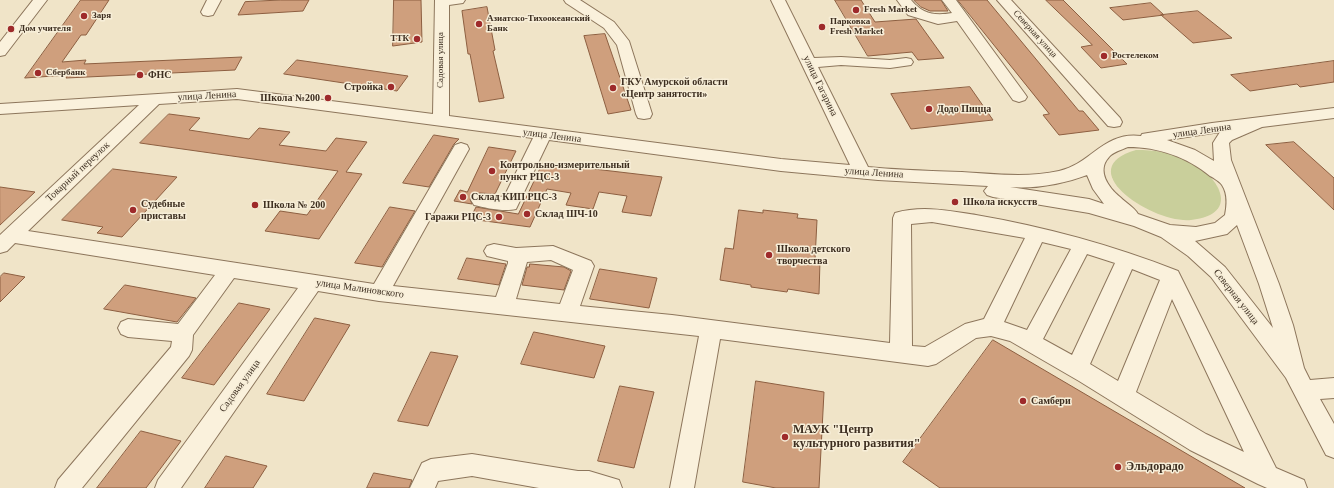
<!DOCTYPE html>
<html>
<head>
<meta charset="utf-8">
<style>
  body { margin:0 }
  canvas { display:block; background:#f0e4c8 }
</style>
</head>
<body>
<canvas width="1334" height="488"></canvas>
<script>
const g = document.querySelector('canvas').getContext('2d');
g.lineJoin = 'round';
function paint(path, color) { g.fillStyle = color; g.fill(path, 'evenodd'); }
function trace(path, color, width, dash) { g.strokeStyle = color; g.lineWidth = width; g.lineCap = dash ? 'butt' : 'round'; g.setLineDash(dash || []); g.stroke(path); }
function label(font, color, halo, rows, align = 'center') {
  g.font = font + ' Georgia,serif'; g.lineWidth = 3; g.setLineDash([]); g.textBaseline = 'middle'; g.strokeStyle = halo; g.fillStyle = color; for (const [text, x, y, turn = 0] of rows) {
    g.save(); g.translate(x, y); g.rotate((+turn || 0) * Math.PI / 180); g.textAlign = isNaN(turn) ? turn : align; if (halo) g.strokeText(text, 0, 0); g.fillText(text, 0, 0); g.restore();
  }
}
paint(new Path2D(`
  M1136 150C1154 150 1170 152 1186 159 1218 174 1243 214 1191 220 1153 224 1069 169 1136 150Z`), '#c9cf9b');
const building = new Path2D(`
  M81 0H109L86 35H81L62 62 86 60 84 64 242 57 235 70 66 78 68 75 25 78Z
  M281 0H309L303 11 238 15 245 2Z
  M394 0H421L422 42 393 46Z
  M835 0H861L875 22 916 19 944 58 918 60 912 52 868 56Z
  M914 0H941L948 11H930L921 7Z
  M958 0H987L1079 111H1083L1099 130 1059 135 1043 115 1049 114Z
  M1046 0H1063L1127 64 1101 68 1081 47 1092 45Z
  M1151 3 1164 15 1123 20 1110 8Z
  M487 7 495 50 493 51 504 98 479 102 470 54H468L462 11Z
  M1198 11 1232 38 1193 43 1161 15Z
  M605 34 631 110 608 114 584 36Z
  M297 60 311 62 408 76 397 91 284 74Z
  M1334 61V82L1300 87 1297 84 1250 91 1231 75Z
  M970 87 993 120 911 129 891 94Z
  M169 114 200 118 189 130 249 139 259 128 290 132 279 145 326 151 336 138 367 142 346 172 362 174 319 239 265 231 280 211 307 215 338 171 140 143Z
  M434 135 459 139 454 144 429 187 403 183Z
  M1294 142 1334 178V210L1266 145Z
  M489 147 516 151 495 194 480 193 474 194 470 199 472 204 454 201 460 190 467 192Z
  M543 163 662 177 651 216 622 212 627 196 599 192 593 209 566 205 571 193 547 189 530 227 470 219 476 207 518 214Z
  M113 169 177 177 122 237 97 233 103 227 62 220Z
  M0 187 35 192 0 225Z
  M390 207 415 211 382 267 355 263Z
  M739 210 763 213V210L798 214 797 218 817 220 815 260 820 261 819 294 788 289 787 292 751 287V285L720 280 725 248 733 249Z
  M467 258 506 264 499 285 458 279Z
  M530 264 564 267 571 271 564 290 522 285 527 267H529Z
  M600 269 657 278 649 308 590 299Z
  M4 273 25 277 0 302V277Z
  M125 285 196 298 177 322 104 309Z
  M239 303 270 309 214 385 182 378Z
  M315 318 350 325 304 401 267 394Z
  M534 332 605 346 594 378 521 364Z
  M993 340 1245 488H940L903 462Z
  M431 352 458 356 428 426 398 421Z
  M756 381 824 392 819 488H776L743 482Z
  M620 386 654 392 634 468 598 461Z
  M141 431 181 441 146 488H97Z
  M226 456 267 466 253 488H205Z
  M374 473 412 480 409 488H367Z`);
paint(building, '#cf9f7d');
trace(building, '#8d5f41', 1);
const minor = new Path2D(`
  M33 0H47L5 55 0 56V42Z
  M207 0H221L213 15 208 16 203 15 201 12Z
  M435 0H465L463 3 449 5V116L781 159 850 165 771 0H785L814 58 841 57 890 60 906 58 911 59 913 62 911 65 890 68 841 65 818 67 868 167C899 170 931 171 962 172 995 174 1027 178 1059 171 1091 164 1104 131 1141 136L1142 134 1148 133 1212 123 1334 108V118L1262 127 1232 140 1229 143 1231 160 1279 284 1293 325 1304 368 1310 380 1334 378V398L1320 399 1334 424V458L1326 455 1286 378 1211 277 1188 256 1161 237 1134 226 1089 213 993 197 987 195 984 191 988 186 878 180 781 171 549 140 516 209C504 212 486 208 474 205L471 200 474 195 480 194 504 197 533 138 237 99 159 104 28 231 374 284 455 145 461 143 467 145 469 149 393 286 496 297 508 263V261L487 256 484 251 487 246 494 244 516 248 553 246 591 261 594 266 580 306 672 315 890 343 893 218 895 213C923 205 949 211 976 215 1046 227 1112 245 1178 271L1276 468 1304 480 1307 488H1267L1258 484 1190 450 1079 381 1010 341 991 336 976 338 936 364 928 366 720 339 694 488H670L699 336 379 301 318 291 181 488H155L158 480 298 288 234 278 193 335 192 350 189 356 82 488H55L58 480 171 347 172 341 128 337 121 334 118 328 121 322 128 319 178 324 215 275 15 243 7 251 0 253V235L139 105 0 114V104L237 89 433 114ZM1220 132 1213 143 1214 161 1195 150 1167 140ZM1128 147C1158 147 1187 157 1210 176 1214 178 1220 182 1222 185 1228 194 1227 205 1225 215L1215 223 1196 227 1170 225 1138 214C1134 207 1126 203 1120 197 1109 188 1096 171 1109 157 1113 152 1121 150 1128 147ZM1087 175 1093 189 1104 204 1089 199 1010 187C1036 189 1063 184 1087 175ZM932 222 1025 238 984 319 965 324 925 347 912 346 911 224ZM1237 225 1259 284 1273 328 1225 267 1195 241 1227 234ZM1042 242 1071 249 1027 330 1004 322ZM1087 254 1115 263 1072 355 1043 339ZM551 260 573 270 560 304 516 299 527 262ZM1132 269 1160 280 1118 381 1090 364ZM1172 299 1244 452 1206 434 1136 392Z
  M564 0H580L614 22 629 41 652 114 650 118 644 119 638 118 636 114 617 45 604 28 566 3Z
  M897 0H911C922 14 935 16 952 13L942 0H956L1025 94 1027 97 1025 100 1019 102 1013 100 957 21 938 24 908 15Z
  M997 0H1011L1120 118 1122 122 1120 126 1114 127 1108 126Z
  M472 454 578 471H589L619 480 622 488H539L472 476 438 481 435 488H410L422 463 431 459Z`);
trace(minor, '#8d765c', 2);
paint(minor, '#faf1dc');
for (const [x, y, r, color] of [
  [856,10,4,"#9e2a2b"],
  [84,16,4,"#9e2a2b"],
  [479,24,4,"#9e2a2b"],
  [822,27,4,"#9e2a2b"],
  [11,29,4,"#9e2a2b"],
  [417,39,4,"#9e2a2b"],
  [1104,56,4,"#9e2a2b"],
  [38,73,4,"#9e2a2b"],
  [140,75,4,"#9e2a2b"],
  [391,87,4,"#9e2a2b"],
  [613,88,4,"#9e2a2b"],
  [328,98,4,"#9e2a2b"],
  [929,109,4,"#9e2a2b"],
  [492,171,4,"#9e2a2b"],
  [463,197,4,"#9e2a2b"],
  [955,202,4,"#9e2a2b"],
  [255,205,4,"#9e2a2b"],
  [133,210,4,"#9e2a2b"],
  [527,214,4,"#9e2a2b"],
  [499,217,4,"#9e2a2b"],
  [769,255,4,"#9e2a2b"],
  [1023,401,4,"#9e2a2b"],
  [785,437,4,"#9e2a2b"],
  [1118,467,4,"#9e2a2b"]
]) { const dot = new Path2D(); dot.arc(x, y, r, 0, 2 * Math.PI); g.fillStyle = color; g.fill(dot); trace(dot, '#f7eed8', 1.5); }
label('bold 9px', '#3d2e20', '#f7eed8', [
  ["Fresh Market",864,10],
  ["Заря",92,16],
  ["Азиатско-Тихоокеанский",487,19],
  ["Банк",487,29],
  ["Парковка",830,22],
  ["Fresh Market",830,32],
  ["Дом учителя",19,29],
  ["ТТК",409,39,"right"],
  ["Ростелеком",1112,56],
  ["Сбербанк",46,73]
], 'left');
label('9px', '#3d2e20', '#f7eed8', [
  ["Северная улица",1035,34,48],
  ["Садовая улица",441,60,-90]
]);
label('bold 10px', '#3d2e20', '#f7eed8', [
  ["ФНС",148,75],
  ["ГКУ Амурской области",621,82],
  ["«Центр занятости»",621,94],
  ["Стройка",383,87,"right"],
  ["Школа №200",320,98,"right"],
  ["Додо Пицца",937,109],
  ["Контрольно-измерительный",500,165],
  ["пункт РЦС-3",500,177],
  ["Склад КИП РЦС-3",471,197],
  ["Школа искусств",963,202],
  ["Судебные",141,204],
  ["приставы",141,216],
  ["Школа № 200",263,205],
  ["Склад ШЧ-10",535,214],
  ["Гаражи РЦС-3",491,217,"right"],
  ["Школа детского",777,249],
  ["творчества",777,261],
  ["Самбери",1031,401]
], 'left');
label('10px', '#3d2e20', '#f7eed8', [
  ["улица Гагарина",820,86,64],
  ["улица Ленина",207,96,-3],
  ["улица Ленина",1202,131,-8],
  ["улица Ленина",552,136,7],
  ["Товарный переулок",78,172,-43],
  ["улица Ленина",874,173,4],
  ["улица Малиновского",360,289,8],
  ["Северная улица",1236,297,52],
  ["Садовая улица",240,386,-54]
]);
label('bold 12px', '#3d2e20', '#f7eed8', [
  ["МАУК \"Центр",793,430],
  ["культурного развития\"",793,444],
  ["Эльдорадо",1126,467]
], 'left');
</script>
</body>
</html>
